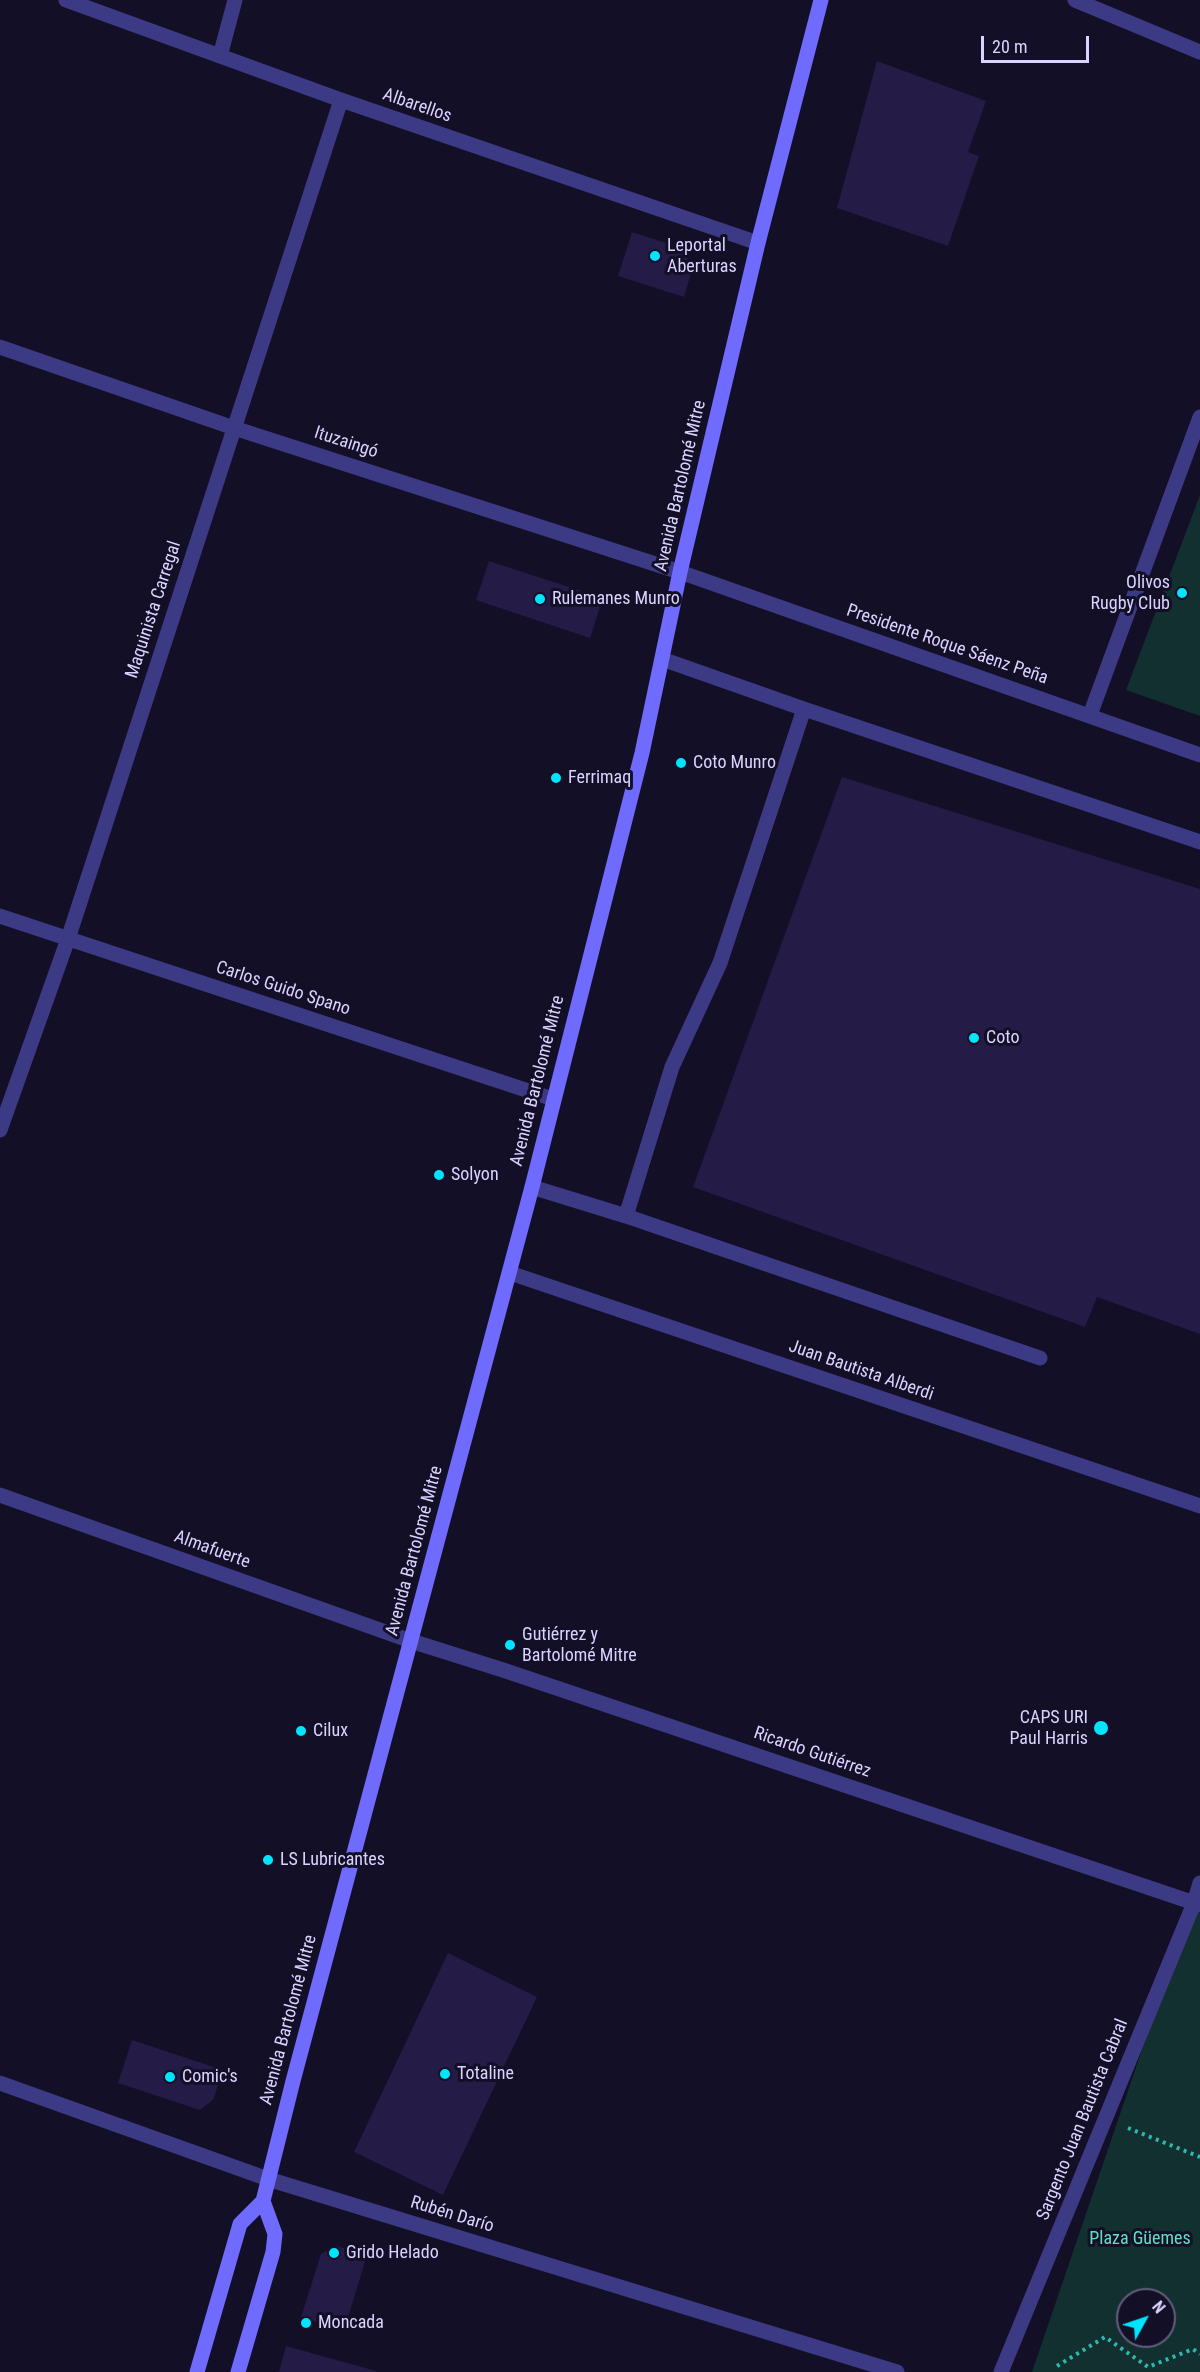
<!DOCTYPE html>
<html>
<head>
<meta charset="utf-8">
<style>
  body { margin:0 }
  #map { position:relative; width:1200px; height:2372px; overflow:hidden; background:#130f26; font-family:"Roboto Condensed",sans-serif }
  canvas { display:block }
  .north { position:absolute; left:1116px; top:2288px; width:60px; height:60px; box-sizing:border-box; background:#130f26; border:2px solid #625e7d; border-radius:50%; rotate:50deg; font-size:16px; font-weight:700; line-height:24px; text-align:center; color:#d9d4ff }
  .north::after { content:''; display:block; margin:auto; width:21px; height:27px; background:#00e5ff; clip-path:polygon(50% 0,100% 100%,50% 72%,0 100%) }
  .scale { position:absolute; left:981px; top:36px; width:108px; height:27px; box-sizing:border-box; border:3px solid #d9d4ff; border-top:0; padding-left:8px; font-size:18px; line-height:21px; white-space:nowrap; color:#d9d4ff; -webkit-text-stroke:4px #130f26; paint-order:stroke }
</style>
</head>
<body>
<div id="map">
<canvas width="1200" height="2372"></canvas>
<div class="north">N</div>
<div class="scale">20 m</div>
</div>
<script>
const g = document.querySelector('canvas').getContext('2d');
g.lineJoin = 'round';
function paint(path, color) { g.fillStyle = color; g.fill(path, 'evenodd'); }
function trace(path, color, width, dash) { g.strokeStyle = color; g.lineWidth = width; g.lineCap = dash ? 'butt' : 'round'; g.setLineDash(dash || []); g.stroke(path); }
function label(font, color, halo, rows, align = 'center') {
  g.font = font + ' "Roboto Condensed",sans-serif'; g.lineWidth = 6; g.setLineDash([]); g.textBaseline = 'middle'; g.strokeStyle = halo; g.fillStyle = color; for (const [text, x, y, turn = 0] of rows) {
    g.save(); g.translate(x, y); g.rotate((+turn || 0) * Math.PI / 180); g.textAlign = isNaN(turn) ? turn : align; if (halo) g.strokeText(text, 0, 0); g.fillText(text, 0, 0); g.restore();
  }
}
paint(new Path2D(`
  M1200 495V716L1126 690Z
  M1190 1909 1200 1913V2372H1032ZM1128 2300H1164V2336H1128Z`), '#12302f');
paint(new Path2D(`
  M877 61 986 101 968 152 979 156 948 246 837 208Z
  M632 232 678 247 693 266 684 297 618 276Z
  M489 561 603 598 590 638 476 600Z
  M842 777 1200 889V1334L1097 1297 1085 1327 693 1187Z
  M448 1953 537 1997 443 2195 354 2152Z
  M132 2040 223 2070 213 2100 200 2110 118 2083Z
  M337 2246 367 2255 344 2331 301 2317 321 2254Z
  M286 2346 376 2371V2372H279Z`), '#241b47');
trace(new Path2D(`
  M1128 2128 1200 2157
  M1057 2366 1105 2337 1148 2367 1193 2349 1200 2354`), '#2fb8b0', 4, [3, 4.5]);
trace(new Path2D(`
  M662 659 804 709
  M532 1187 626 1216
  M1040 1358 626 1216 672 1067 720 963 804 709 1200 842`), '#3d3a85', 15);
trace(new Path2D(`
  M66 0 341 100 758 243
  M1075 0 1200 52
  M220 56 235 0
  M0 347 234 428 680 572 1200 755
  M1090 715 1200 417
  M0 916 553 1099
  M0 1130 68 939 341 100
  M510 1273 1200 1506
  M0 1495 411 1641 503 1670 1200 1905
  M0 2083 268 2179 897 2372
  M1001 2372 1194 1903 1200 1883`), '#3d3a85', 15);
trace(new Path2D(`
  M197 2372 240 2224 263 2201 293 2081 532 1187 642 753 680 572 758 243 821 0
  M238 2372 273 2252 275 2234 263 2201`), '#6f6bff', 15);
for (const [x, y, r, color] of [
  [655,256,6,"#00e5ff"],
  [1182,593,6,"#00e5ff"],
  [540,599,6,"#00e5ff"],
  [681,763,6,"#00e5ff"],
  [556,778,6,"#00e5ff"],
  [974,1038,6,"#00e5ff"],
  [439,1175,6,"#00e5ff"],
  [510,1645,6,"#00e5ff"],
  [1101,1728,8,"#00e5ff"],
  [301,1731,6,"#00e5ff"],
  [268,1860,6,"#00e5ff"],
  [445,2074,6,"#00e5ff"],
  [170,2077,6,"#00e5ff"],
  [334,2253,6,"#00e5ff"],
  [306,2323,6,"#00e5ff"]
]) { const dot = new Path2D(); dot.arc(x, y, r, 0, 2 * Math.PI); g.fillStyle = color; g.fill(dot); trace(dot, '#130f26', 2); }
label('18px', '#d9d4ff', '#130f26', [
  ["Albarellos",417,106,19],
  ["Ituzaingó",346,443,18],
  ["Avenida Bartolomé Mitre",681,486,-77],
  ["Maquinista Carregal",154,610,-72],
  ["Presidente Roque Sáenz Peña",947,645,19],
  ["Carlos Guido Spano",283,989,18],
  ["Avenida Bartolomé Mitre",538,1081,-76],
  ["Juan Bautista Alberdi",861,1371,19],
  ["Almafuerte",212,1550,20],
  ["Avenida Bartolomé Mitre",415,1551,-75],
  ["Ricardo Gutiérrez",812,1753,19],
  ["Avenida Bartolomé Mitre",289,2020,-75],
  ["Sargento Juan Bautista Cabral",1083,2120,-68],
  ["Rubén Darío",452,2215,17]
]);
label('18px', '#d9d4ff', '#130f26', [
  ["Leportal",667,246],
  ["Aberturas",667,267],
  ["Olivos",1170,583,"right"],
  ["Rugby Club",1170,604,"right"],
  ["Rulemanes Munro",552,599],
  ["Coto Munro",693,763],
  ["Ferrimaq",568,778],
  ["Coto",986,1038],
  ["Solyon",451,1175],
  ["Gutiérrez y",522,1635],
  ["Bartolomé Mitre",522,1656],
  ["CAPS URI",1088,1718,"right"],
  ["Paul Harris",1088,1739,"right"],
  ["Cilux",313,1731],
  ["LS Lubricantes",280,1860],
  ["Totaline",457,2074],
  ["Comic's",182,2077],
  ["Grido Helado",346,2253],
  ["Moncada",318,2323]
], 'left');
label('18px', '#5fe0c0', '#130f26', [
  ["Plaza Güemes",1140,2239]
]);
</script>
</body>
</html>
